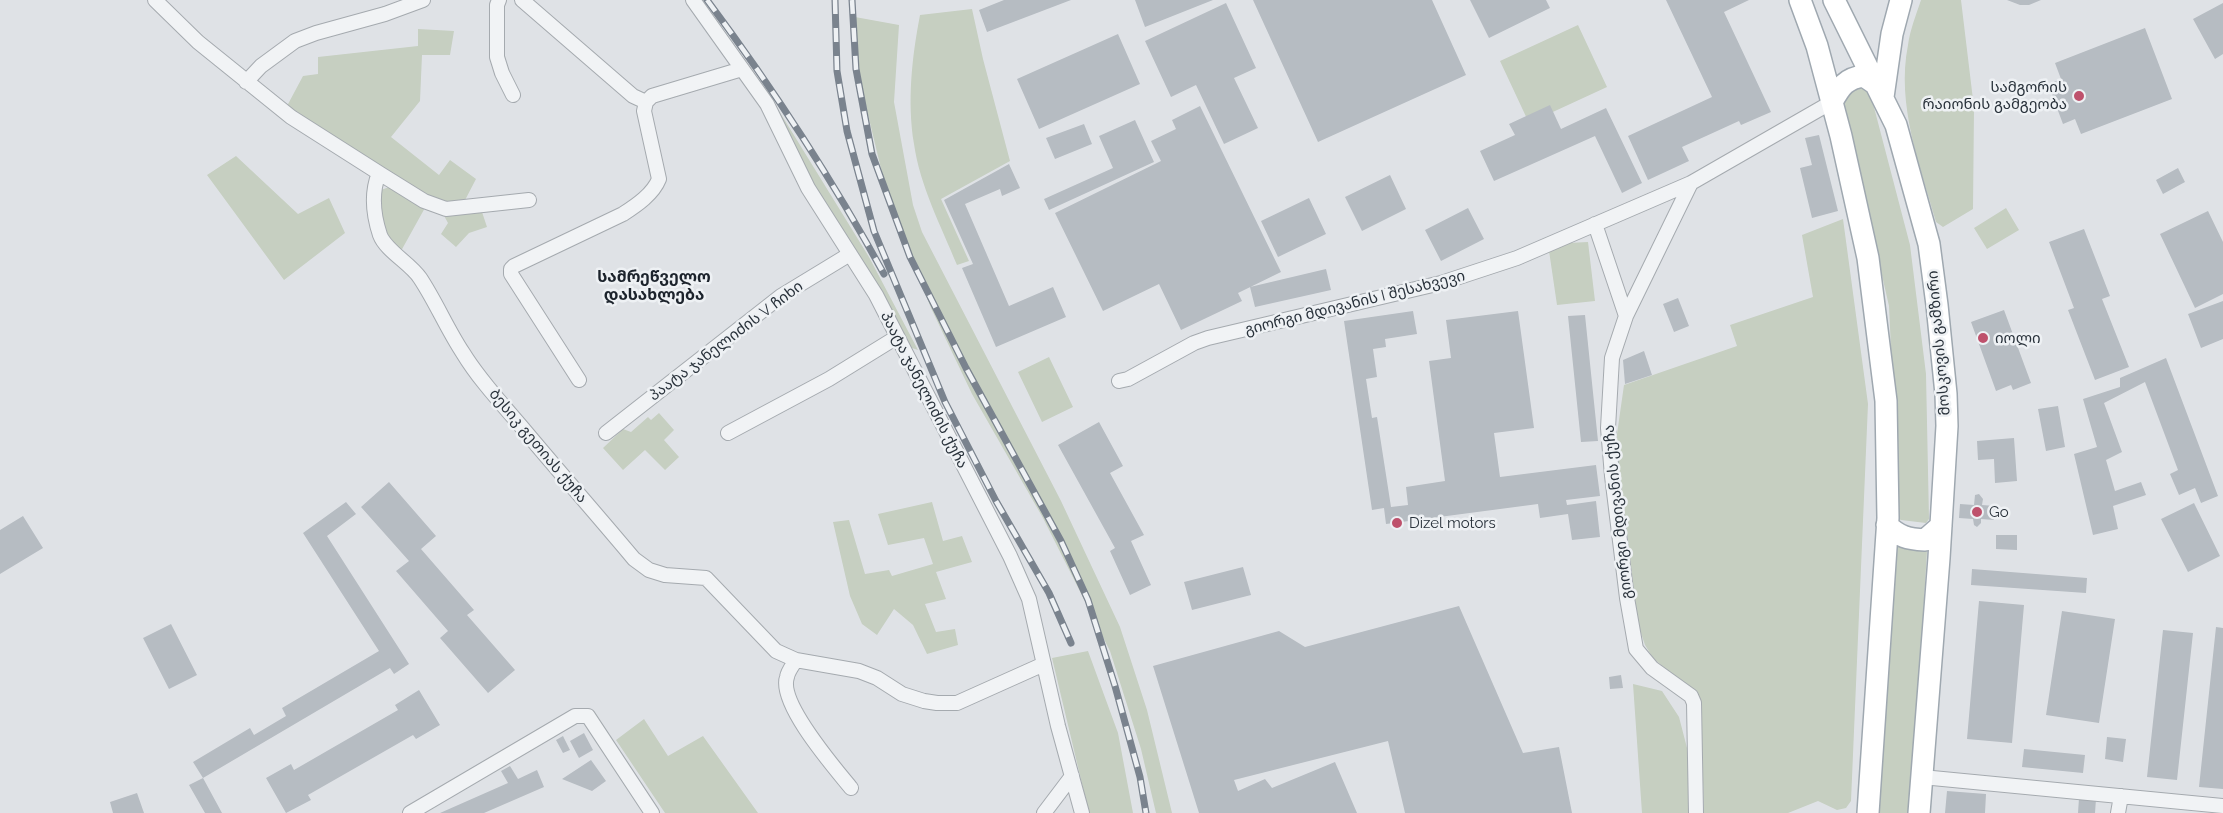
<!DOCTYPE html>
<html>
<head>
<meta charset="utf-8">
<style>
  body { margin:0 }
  canvas { display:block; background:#dfe2e6 }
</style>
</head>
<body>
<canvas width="2223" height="813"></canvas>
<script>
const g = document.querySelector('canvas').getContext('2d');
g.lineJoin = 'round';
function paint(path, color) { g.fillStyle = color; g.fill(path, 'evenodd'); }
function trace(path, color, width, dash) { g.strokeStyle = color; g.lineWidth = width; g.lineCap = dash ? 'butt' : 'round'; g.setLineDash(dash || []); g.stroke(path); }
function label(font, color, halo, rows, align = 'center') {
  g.font = font + ' Raleway,"Noto Sans Georgian",sans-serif'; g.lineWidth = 5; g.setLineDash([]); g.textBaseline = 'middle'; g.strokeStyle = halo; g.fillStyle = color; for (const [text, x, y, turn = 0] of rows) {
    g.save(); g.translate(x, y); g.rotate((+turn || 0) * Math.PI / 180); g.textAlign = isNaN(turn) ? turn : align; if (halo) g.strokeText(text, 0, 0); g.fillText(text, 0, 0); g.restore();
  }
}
paint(new Path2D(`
  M1921 0H1961L1974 108 1973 209 1943 227 1936 222C1920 165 1896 105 1908 45 1910 30 1916 15 1921 0Z
  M972 9 983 59 1010 161 941 199 969 261 957 265C941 226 920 186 914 144 907 101 912 57 920 15Z
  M855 17 899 25 894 102 913 205 922 232 1061 501 1120 627 1147 710 1172 813H1156L1141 749 1110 651 1043 518 972 394 931 308 890 206 858 73Z
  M1578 25 1607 87 1529 123 1500 61Z
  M418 29 454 31 450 55H422L420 101 391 137 439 175 450 160 476 179 463 204 428 200 304 119 287 106 303 76 318 74V57L418 46Z
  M1864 88 1870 92 1910 245 1926 374 1929 519 1926 523 1901 520 1895 517 1896 455 1889 306 1842 100 1848 92Z
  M771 98 869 257 918 350 912 348 863 264 807 177Z
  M236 156 298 214 329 198 345 233 284 280 207 175Z
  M392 186 426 206 401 251 387 239 378 196 381 190Z
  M2006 208 2019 230 1987 249 1974 228Z
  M481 209 487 227 469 233 456 247 441 234 448 223 442 212Z
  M1843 219 1868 404 1851 801 1846 808 1837 810 1818 801 1788 813H1704L1701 717 1674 676 1653 658 1645 645 1638 624 1616 441 1624 385 1737 346 1730 325 1813 297 1802 235Z
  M1588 242 1595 301 1557 305 1548 244Z
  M1049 357 1073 407 1042 422 1018 372Z
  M659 413 674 430 664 440 679 457 665 470 645 450 623 470 603 448 623 429 631 432 648 417 651 420Z
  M932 502 943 541 962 536 972 562 936 572 946 599 925 604 936 632 955 629 958 645 927 654 913 625 894 609 877 635 862 624 850 596 833 522 849 520 865 574 889 570 892 576 933 564 924 538 888 545 878 514Z
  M1901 543 1923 546 1927 551 1911 813H1878L1894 549Z
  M1088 651 1118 733 1133 813H1089L1052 658Z
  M1633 684 1662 691 1679 717 1694 775 1692 813H1642Z
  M644 719 668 756 703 736 758 813H665L616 740Z`), '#c6cfc1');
paint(new Path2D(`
  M1004 0H1071L987 32 979 10Z
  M1135 0H1213L1145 27Z
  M1253 0H1432L1466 75 1318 142Z
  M1470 0H1546L1550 8 1489 38Z
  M1666 0H1749L1724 12 1771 112 1741 125 1739 121 1682 147 1689 161 1648 180 1628 136 1712 97Z
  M2007 0H2041L2029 5H2020Z
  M1226 3 1256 68 1234 78 1258 128 1224 144 1196 85 1171 97 1145 41Z
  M2223 3V54L2215 59 2193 19Z
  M2145 28 2172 99 2081 134 2075 119 2063 124 2048 84 2061 79 2055 63Z
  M1118 34 1140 84 1039 129 1017 79Z
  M1550 105 1561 129 1606 108 1642 183 1622 193 1595 136 1494 181 1480 151 1515 135 1509 124Z
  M1200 106 1281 272 1238 293 1242 301 1181 330 1159 284 1103 311 1055 213 1161 161 1151 141 1176 129 1172 120Z
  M1135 120 1154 162 1049 210 1044 199 1113 168 1099 136Z
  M1084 124 1092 144 1055 159 1046 138Z
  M1819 135 1838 211 1812 218 1800 168 1812 165 1805 138Z
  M1009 164 1020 188 1002 196 1000 189 965 204 1009 306 1053 287 1066 317 996 347 962 268 973 264 944 200Z
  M2178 168 2185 182 2163 194 2156 180Z
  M1390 175 1406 209 1362 231 1345 197Z
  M1309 198 1326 234 1278 257 1261 221Z
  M1468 208 1484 239 1441 261 1425 230Z
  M2208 211 2223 242V294L2195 308 2160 234Z
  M2084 229 2110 296 2102 299 2129 367 2095 380 2068 310 2074 308 2049 242Z
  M1326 269 1331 290 1255 307 1250 287Z
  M1678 298 1689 326 1674 332 1663 304Z
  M2223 301V339L2201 348 2188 314Z
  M2004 310 2031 383 2013 390 2011 385 1996 391 1971 322Z
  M1413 311 1417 334 1385 339 1386 347 1373 349 1377 377 1366 379 1372 418 1377 417 1391 507 1408 505 1406 487 1445 481 1429 361 1451 358 1446 320 1518 311 1534 428 1494 433 1500 477 1596 465 1600 496 1566 500 1567 505 1596 501 1600 537 1572 540 1568 514 1540 518 1538 504 1386 524 1384 508 1372 510 1344 321Z
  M1585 315 1598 441 1581 442 1568 316Z
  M1644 351 1652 375 1625 384 1623 360Z
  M2166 358 2218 496 2201 503 2195 488 2179 495 2170 474 2178 470 2145 382 2104 403 2122 452 2106 460 2115 491 2141 482 2146 495 2113 506 2118 529 2093 535 2074 454 2097 447 2083 399 2120 387V378Z
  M2058 406 2065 447 2046 451 2038 409Z
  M1099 422 1123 466 1110 473 1144 535 1131 541 1151 585 1130 595 1110 551 1115 548 1058 445Z
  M2014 438 2017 481 1995 483 1994 459 1978 460 1977 441Z
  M389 482 436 536 421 549 474 610 467 615 515 670 488 693 440 638 448 631 396 571 409 561 361 507Z
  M1979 494 1983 499 1982 505 1995 506 1994 520 1981 519V523L1977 527 1974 525 1973 519 1959 518 1960 504 1974 505 1975 495Z
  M346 502 356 514 327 536 409 664 394 674 390 668 203 778 193 762 250 728 254 735 286 716 282 708 379 651 303 533Z
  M2194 503 2220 556 2188 572 2161 519Z
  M23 516 43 548 0 574V530Z
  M1996 535H2017V550L1996 549Z
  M1243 567 1251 595 1192 610 1184 582Z
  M1972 569 2087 578 2086 593 1971 585Z
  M1979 601 2024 605 2012 743 1967 739Z
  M1459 606 1523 753 1559 747 1572 813H1405L1388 741 1234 780 1238 791 1265 779 1272 788 1335 762 1357 813H1199L1153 666 1279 631 1305 647Z
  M2062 611 2115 619 2099 723 2046 715Z
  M171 624 197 675 169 689 143 638Z
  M2216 627 2223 628V789L2199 787Z
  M2163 630 2193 633 2177 780 2147 777Z
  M1621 675 1623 688 1610 689 1609 677Z
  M419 690 440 725 416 739 413 735 308 795 311 800 286 813 266 778 291 764 294 770 398 710 395 705Z
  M584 733 593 750 579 758 570 741Z
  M563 736 570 750 563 753 556 740Z
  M2107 737 2126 739 2123 762 2105 759Z
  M2024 749 2085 755 2083 773 2022 767Z
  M591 760 606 781 592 791 562 779Z
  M510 766 518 779 537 770 544 787 484 813H440L508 783 501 771Z
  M203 778 222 813H205L189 785Z
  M1947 791 1986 794 1985 813H1945Z
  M137 793 144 813H113L110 802Z
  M2079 798 2096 799 2095 813H2078Z`), '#b6bcc2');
const minor = new Path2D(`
  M155 0 198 42 291 117 379 173C371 193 373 214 380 235 386 251 410 263 420 278 436 302 447 329 463 353 480 381 504 406 525 431 561 474 598 516 634 559L649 570 665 575 706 578 776 651 796 660 859 671 877 678 902 694 924 701 937 703H957L1044 664
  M499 0 497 5V57L502 73 513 95
  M522 0 633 96 646 102
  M693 0 767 104 808 188 876 295 1010 556 1029 599 1058 726 1082 813
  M246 82 261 66 295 41 316 33 385 14 423 0
  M379 173 424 201 446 209 529 200
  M1595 224 1626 316
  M579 380 511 274V269L514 266 623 214C637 205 653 194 659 179L644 111 646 102 652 96 742 69
  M1119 381 1128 379 1194 343 1208 338 1441 283 1517 258 1691 183
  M606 433 781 296 850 254
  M728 433 829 379 897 337
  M796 660C793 665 788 671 787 677 778 703 834 767 851 788
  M1922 777 2223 806
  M410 813 575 716H588L652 813
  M1044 813 1072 776
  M1696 813 1694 703 1691 696 1652 668 1636 649 1627 598 1612 476 1608 428 1612 358 1626 316 1691 183 1832 102
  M2118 813 2121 796`);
const primary = new Path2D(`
  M1800 0 1817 46 1841 136 1868 258 1886 401 1888 518 1868 813
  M1834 0 1896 125 1929 244 1937 305 1946 394 1947 426 1939 558 1919 813
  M1883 97 1892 34 1901 0
  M1832 102C1840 87 1846 78 1864 76L1877 85
  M1887 525C1899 537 1908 539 1925 540L1941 526`);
trace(minor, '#a5aaaf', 16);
trace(primary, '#9fa8b0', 24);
trace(minor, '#f1f3f5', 14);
trace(primary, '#fff', 21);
const rail = new Path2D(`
  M707 0C772 87 832 179 884 274
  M835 0 837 71 847 131 874 231 945 402 996 501 1049 593 1071 643
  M852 0 856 69 872 154 910 257 966 368 1061 541 1088 600 1115 686 1140 777 1146 813`);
trace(rail, '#7a838e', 7);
trace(rail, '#eef1f4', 4.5, [14]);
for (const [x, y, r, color] of [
  [2079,96,6,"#be516c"],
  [1983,338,6,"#be516c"],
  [1977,512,6,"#be516c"],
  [1397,523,6,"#be516c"]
]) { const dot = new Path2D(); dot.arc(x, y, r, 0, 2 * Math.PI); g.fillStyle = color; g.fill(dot); trace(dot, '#eef1f4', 2); }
label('15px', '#29323b', '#eef1f4', [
  ["სამგორის",2067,87,"right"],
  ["რაიონის გამგეობა",2067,104,"right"],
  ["იოლი",1995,338],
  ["Go",1989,512],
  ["Dizel motors",1409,523]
], 'left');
label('15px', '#29323b', '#eef1f4', [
  ["გიორგი მდივანის I შესახვევი",1355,303,-14],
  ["პაატა ჯანელიძის V ჩიხი",726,341,-37],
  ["მოსკოვის გამზირი",1939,343,-95],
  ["პაატა ჯანელიძის ქუჩა",924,390,63],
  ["ბესიკ გეთიას ქუჩა",538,446,50],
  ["გიორგი მდივანის ქუჩა",1618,512,-96]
]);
label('bold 16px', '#1c232c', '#eef1f4', [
  ["სამრეწველო",654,277],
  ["დასახლება",654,295]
]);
</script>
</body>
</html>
